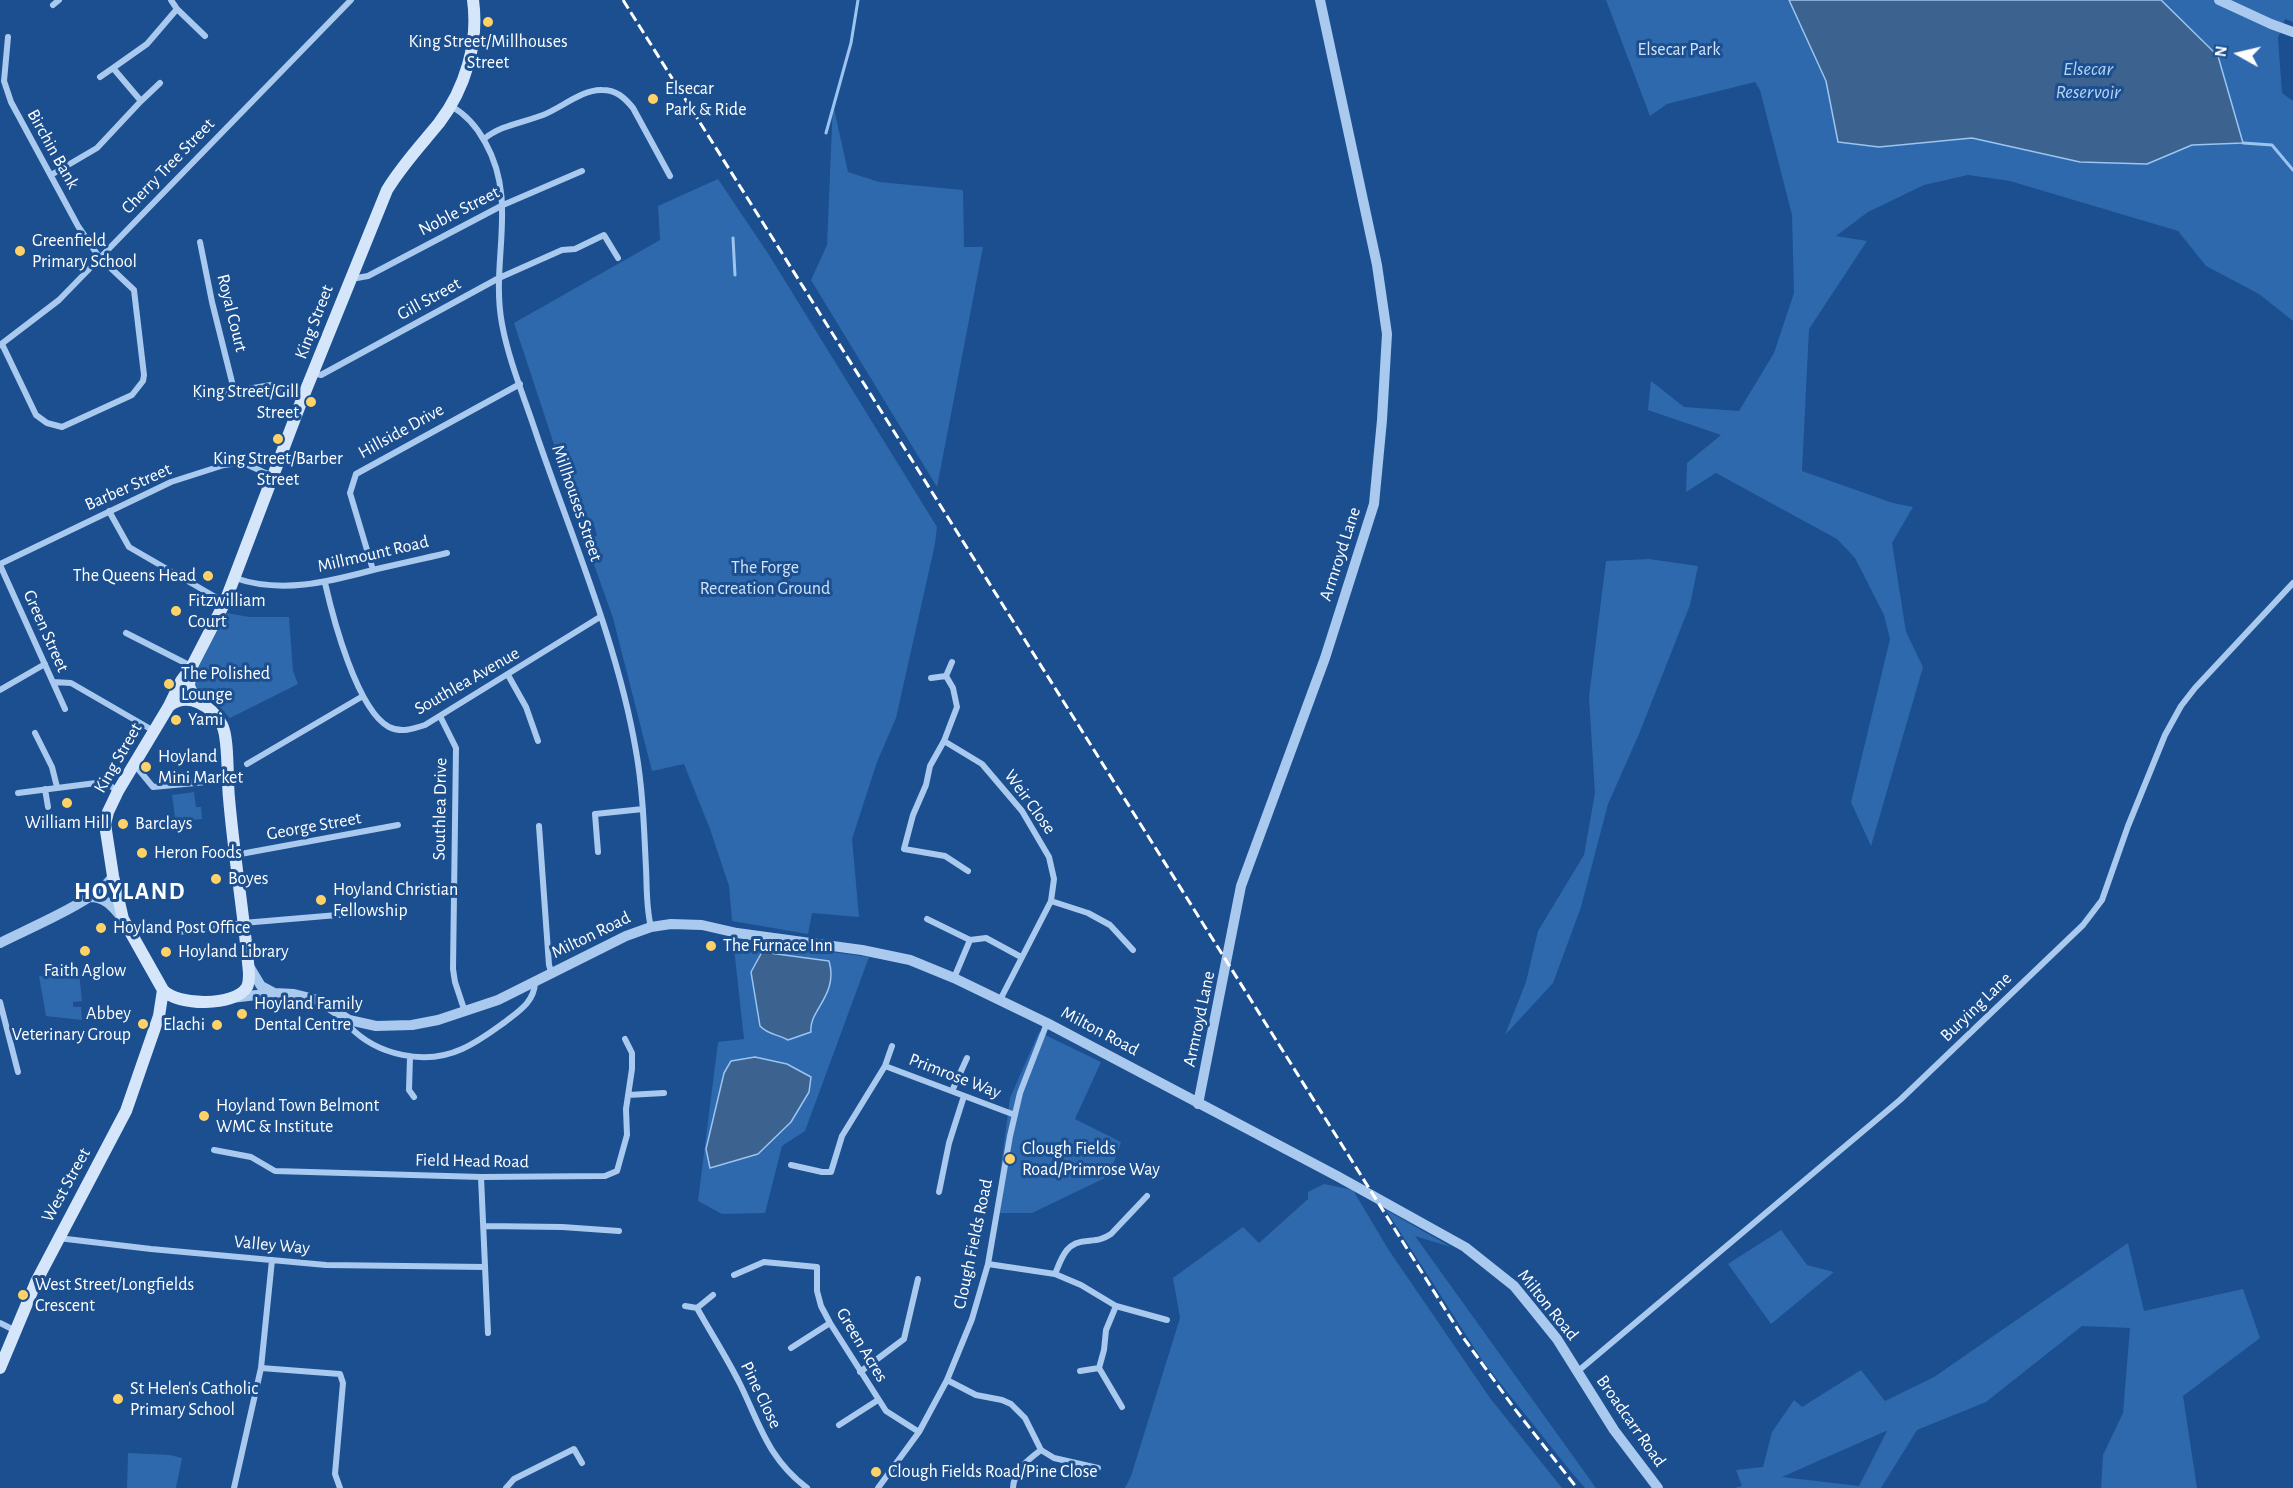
<!DOCTYPE html>
<html>
<head>
<meta charset="utf-8">
<style>
  body { margin:0 }
  #map { position:relative; width:2293px; height:1488px; overflow:hidden; background:#1b4f8f; font-family:"Alegreya Sans",sans-serif }
  canvas { display:block }
  .north { position:absolute; left:2209px; top:24px; width:60px; height:60px; -webkit-text-stroke:4px #1b4f8f; paint-order:stroke; rotate:278deg; font-size:16px; font-weight:700; line-height:24px; text-align:center; color:#fff }
  .north::after { content:''; display:block; margin:auto; width:21px; height:27px; background:#fff; clip-path:polygon(50% 0,100% 100%,50% 72%,0 100%) }
</style>
</head>
<body>
<div id="map">
<canvas width="2293" height="1488"></canvas>
<div class="north">N</div>
</div>
<script>
const g = document.querySelector('canvas').getContext('2d');
g.lineJoin = 'round';
function paint(path, color) { g.fillStyle = color; g.fill(path, 'evenodd'); }
function trace(path, color, width, dash) { g.strokeStyle = color; g.lineWidth = width; g.lineCap = dash ? 'butt' : 'round'; g.setLineDash(dash || []); g.stroke(path); }
function label(font, color, halo, rows, align = 'center') {
  g.font = font + ' "Alegreya Sans",sans-serif'; g.lineWidth = 6; g.setLineDash([]); g.textBaseline = 'middle'; g.strokeStyle = halo; g.fillStyle = color; for (const [text, x, y, turn = 0] of rows) {
    g.save(); g.translate(x, y); g.rotate((+turn || 0) * Math.PI / 180); g.textAlign = isNaN(turn) ? turn : align; if (halo) g.strokeText(text, 0, 0); g.fillText(text, 0, 0); g.restore();
  }
}
paint(new Path2D(`
  M1606 0H1789L1826 81 1838 142 1879 147 1972 138 2080 162 2147 164 2192 145 2243 143 2218 56 2161 0H2293V22L2285 19 2278 38 2282 93 2293 101V321L2259 294 2206 266 2178 231 2010 181 1968 175 1924 185 1868 212 1836 236 1867 241 1809 329 1802 471 1893 503 1913 507 1892 543 1906 632 1923 667 1871 846 1851 802 1890 639 1884 615 1855 558 1837 539 1716 473 1686 492 1687 463 1721 435 1648 410 1651 381 1684 407 1739 411 1774 353 1794 293 1792 215 1760 90 1755 82 1667 104 1650 116Z
  M833 104 848 172 879 182 963 190 964 247H983L937 487 811 280 827 245Z
  M718 179 769 255 937 527 935 544 896 718 877 762 852 839 859 917 812 913 808 934 732 921 729 886 710 829 684 764 652 771 613 618 585 539 597 536 593 521 580 523 514 323 660 240 658 206Z
  M1649 559 1698 566 1690 605 1639 734 1608 804 1581 907 1553 983 1505 1035 1526 982 1538 931 1584 855 1595 793 1589 697 1606 561Z
  M227 613 249 617H289L293 671 298 684 230 718C226 714 222 708 217 705 211 700 203 697 198 690 186 673 218 630 227 613Z
  M194 792 196 807H201L202 819 192 820V823L176 825 172 795Z
  M733 939 869 957 805 1131 782 1146 765 1213 722 1214 698 1201 718 1042 744 1039Z
  M79 973 82 1001 73 1002V1007H81L82 1020 46 1016 39 976Z
  M1039 1032 1101 1062 1075 1119 1121 1142 1109 1176 1032 1213H995L1010 1098Z
  M1324 1184 1353 1190 1388 1249 1490 1398 1562 1488H1125L1131 1476 1180 1318 1173 1278 1243 1227 1259 1243 1308 1199V1192Z
  M1386 1210 1451 1247 1415 1236 1596 1488H1585L1572 1473 1484 1363Z
  M1781 1230 1807 1265 1834 1272 1771 1324 1728 1264Z
  M2128 1243 2144 1311 2243 1289 2260 1338 2183 1396 2197 1488H2101L2103 1455 2123 1413 2130 1328 2082 1326 1986 1402 1917 1430 1881 1488H1734L1742 1486 1736 1470 1763 1467 1772 1432 1794 1400 1802 1407 1861 1370 1885 1401 1934 1377ZM1887 1431 1859 1486 1782 1477 1886 1431Z
  M128 1453 170 1455 182 1458 176 1488H127Z`), '#2e69ad');
const water = new Path2D(`
  M1789 0H2161L2218 56 2243 143 2192 145 2147 164 2080 162 1972 138 1879 147 1838 142 1826 81Z
  M762 952 829 961C839 995 808 1011 811 1032L788 1040C778 1034 768 1035 760 1026L751 972Z
  M755 1057 787 1064 811 1077 809 1092 791 1122 758 1154 710 1168 706 1149 724 1073 731 1061Z`);
paint(water, '#3c6290');
trace(water, '#9cc4f0', 1.5);
trace(new Path2D(`
  M826 133 851 43 858 0
  M2243 143 2272 145 2293 170
  M733 238 735 275`), '#9cc4f0', 3);
trace(new Path2D(`
  M171 0 177 9 205 36
  M53 5 59 0
  M100 77 113 68
  M141 101 160 83
  M451 106C465 114 477 127 485 142 519 202 490 260 502 324 509 362 525 399 537 436 572 538 618 645 636 751 643 790 644 829 646 868 647 887 646 908 651 927
  M484 139C501 125 522 123 543 115 561 108 583 89 602 90 616 90 624 97 633 108L670 176
  M51 175 97 148 141 101 113 68 147 44 177 9
  M200 242 212 302 234 390
  M351 276 357 278 368 276 503 205 582 171
  M2 344 36 415 47 423 62 427 132 395 143 381 144 375 134 290 99 257 78 226 11 102 4 81 8 37
  M0 345 59 300 351 0
  M313 373 321 375 499 278 562 250 575 249 604 235 618 258
  M199 397 271 385 303 397
  M109 511 129 547 224 602
  M0 564 171 482 224 465 238 463 248 465 272 476
  M0 565 65 709
  M373 570 350 493 356 474 520 384
  M235 578C281 594 328 582 373 570 398 564 422 559 447 553
  M325 583C333 618 357 710 389 727 401 733 413 729 425 725L600 617
  M126 633 191 666
  M952 662 946 676 953 688 957 707 944 741 930 766 926 785 913 815 904 849 945 856 968 871
  M508 675 526 707 538 741
  M931 678 946 676
  M53 682 71 683 154 731
  M0 690 45 664
  M440 716 456 748 453 969 455 982 465 1012
  M35 733 52 767 57 787
  M944 741 982 764 1022 811 1049 857 1054 879 1051 901 1000 1000
  M134 764 153 787 227 780
  M247 764 363 696
  M45 789 48 807
  M18 793 96 783 109 785 118 791
  M539 826 549 965 552 974
  M598 852 595 814 643 809
  M235 855 398 825
  M1051 901 1088 913 1110 925 1133 950
  M927 919 970 940
  M178 932 243 923 361 913
  M954 978 970 940 986 938 1021 957
  M0 1002 18 1072
  M349 1020 350 1027C377 1055 425 1066 462 1049 478 1042 491 1032 505 1022 519 1011 534 1002 535 983
  M410 1057 409 1090 414 1097
  M885 1066 1015 1115
  M952 1091 967 1058
  M628 1095 664 1093
  M214 1150 251 1157 275 1171 481 1177 605 1176 617 1171 627 1135 626 1109 632 1069V1053L625 1039
  M791 1165 822 1172H831L842 1136 885 1066 892 1046
  M481 1177 488 1333
  M939 1192 949 1143 964 1096
  M484 1226 562 1227 619 1231
  M58 1238 151 1249 326 1265 485 1267
  M988 1264 1055 1274 1081 1285 1116 1306 1167 1320
  M1055 1274C1062 1257 1066 1242 1087 1241 1097 1240 1102 1240 1111 1234L1147 1196
  M734 1275 764 1262 817 1267V1291L821 1306 830 1323 886 1411 919 1432
  M685 1306 697 1308 713 1295
  M1116 1306 1106 1330 1104 1350 1099 1368 1122 1407
  M697 1308C711 1333 727 1358 740 1384 761 1427 768 1458 807 1488
  M0 1323 14 1330
  M791 1348 830 1323
  M261 1368 340 1374 343 1383 335 1474 340 1488
  M1080 1371 1099 1368
  M860 1372 904 1339 918 1279
  M1577 1372 1900 1100 2083 925 2102 900 2128 826 2165 735 2181 706 2195 688 2293 583
  M947 1380 976 1395 1002 1400 1011 1404 1025 1418 1041 1450 1054 1458 1098 1468
  M839 1425 878 1400
  M234 1488 261 1368 272 1260
  M506 1488 514 1479 574 1449 582 1463
  M878 1488 919 1432 947 1380 972 1319 988 1264 1010 1136 1020 1093 1047 1023
  M1013 1488C1014 1470 1028 1460 1041 1450`), '#a9c9ee', 6);
trace(new Path2D(`
  M2219 0 2271 24 2293 32
  M90 897C106 897 113 907 123 919
  M0 943C25 930 100 899 113 876
  M249 966 261 986 274 993
  M231 998 274 993 294 994 318 1000 349 1020 376 1026 412 1025 438 1020 498 1000 626 936 651 927 671 924 702 925 737 933 862 950 910 960 954 978 1047 1023 1337 1176 1465 1247 1514 1286 1532 1308 1557 1339 1614 1430 1658 1488
  M1198 1104 1241 886 1325 658 1374 504 1382 420 1387 334 1377 265 1320 0`), '#a9c9ee', 10);
trace(new Path2D(`
  M191 668 189 686 196 701
  M169 706C188 691 212 706 222 725 229 738 227 781 229 798 234 857 244 915 249 973 249 978 249 983 247 987 235 1007 177 1006 163 990L123 919 113 876 105 824 108 812 118 791 169 706 181 681 192 666 225 602 303 397 387 190C402 165 421 145 439 123 465 89 479 43 473 0
  M0 1368 36 1282 126 1111 159 1016 163 990`), '#d6e6fa', 12);
trace(new Path2D(`
  M623 0 1460 1333 1514 1408 1577 1488`), '#fff', 3, [10, 4.5]);
for (const [x, y, r, color] of [
  [488,22,6,"#ffd166"],
  [653,99,6,"#ffd166"],
  [20,251,6,"#ffd166"],
  [311,402,6,"#ffd166"],
  [278,439,6,"#ffd166"],
  [208,576,6,"#ffd166"],
  [176,611,6,"#ffd166"],
  [169,684,6,"#ffd166"],
  [176,720,6,"#ffd166"],
  [146,767,6,"#ffd166"],
  [67,803,6,"#ffd166"],
  [123,824,6,"#ffd166"],
  [142,853,6,"#ffd166"],
  [216,879,6,"#ffd166"],
  [321,900,6,"#ffd166"],
  [101,928,6,"#ffd166"],
  [711,946,6,"#ffd166"],
  [85,951,6,"#ffd166"],
  [166,952,6,"#ffd166"],
  [242,1014,6,"#ffd166"],
  [143,1024,6,"#ffd166"],
  [217,1025,6,"#ffd166"],
  [204,1116,6,"#ffd166"],
  [1010,1159,6,"#ffd166"],
  [23,1295,6,"#ffd166"],
  [118,1399,6,"#ffd166"],
  [876,1472,6,"#ffd166"]
]) { const dot = new Path2D(); dot.arc(x, y, r, 0, 2 * Math.PI); g.fillStyle = color; g.fill(dot); trace(dot, '#1b4f8f', 2); }
label('18px', '#fff', '#1b4f8f', [
  ["King Street/Millhouses",488,42,"center"],
  ["Street",488,63,"center"],
  ["Elsecar",665,89],
  ["Park & Ride",665,110],
  ["Greenfield",32,241],
  ["Primary School",32,262],
  ["King Street/Gill",299,392,"right"],
  ["Street",299,413,"right"],
  ["King Street/Barber",278,459,"center"],
  ["Street",278,480,"center"],
  ["The Queens Head",196,576,"right"],
  ["Fitzwilliam",188,601],
  ["Court",188,622],
  ["The Polished",181,674],
  ["Lounge",181,695],
  ["Yami",188,720],
  ["Hoyland",158,757],
  ["Mini Market",158,778],
  ["William Hill",67,823,"center"],
  ["Barclays",135,824],
  ["Heron Foods",154,853],
  ["Boyes",228,879],
  ["Hoyland Christian",333,890],
  ["Fellowship",333,911],
  ["Hoyland Post Office",113,928],
  ["The Furnace Inn",723,946],
  ["Hoyland Library",178,952],
  ["Faith Aglow",85,971,"center"],
  ["Hoyland Family",254,1004],
  ["Dental Centre",254,1025],
  ["Abbey",131,1014,"right"],
  ["Veterinary Group",131,1035,"right"],
  ["Elachi",205,1025,"right"],
  ["Hoyland Town Belmont",216,1106],
  ["WMC & Institute",216,1127],
  ["Clough Fields",1022,1149],
  ["Road/Primrose Way",1022,1170],
  ["West Street/Longfields",35,1285],
  ["Crescent",35,1306],
  ["St Helen's Catholic",130,1389],
  ["Primary School",130,1410],
  ["Clough Fields Road/Pine Close",888,1472]
], 'left');
label('18px', '#cfe3fa', '#1b4f8f', [
  ["Elsecar Park",1679,50],
  ["The Forge",765,568],
  ["Recreation Ground",765,589]
]);
label('18px', '#fff', '#1b4f8f', [
  ["Birchin Bank",53,149,61],
  ["Cherry Tree Street",168,166,-46],
  ["Noble Street",459,211,-27],
  ["Gill Street",429,299,-29],
  ["Royal Court",232,313,76],
  ["King Street",314,322,-69],
  ["Hillside Drive",401,431,-29],
  ["Barber Street",128,487,-24],
  ["Millhouses Street",577,503,71],
  ["Millmount Road",373,554,-13],
  ["Armroyd Lane",1340,554,-72],
  ["Green Street",46,631,66],
  ["Southlea Avenue",467,681,-30],
  ["King Street",118,758,-60],
  ["Weir Close",1030,802,54],
  ["Southlea Drive",440,809,-89],
  ["George Street",314,826,-10],
  ["Milton Road",591,935,-26],
  ["Burying Lane",1976,1007,-44],
  ["Armroyd Lane",1199,1019,-78],
  ["Milton Road",1100,1031,28],
  ["Primrose Way",955,1076,21],
  ["Field Head Road",472,1161,1],
  ["West Street",66,1185,-61],
  ["Clough Fields Road",973,1244,-78],
  ["Valley Way",272,1245,5],
  ["Milton Road",1548,1305,51],
  ["Green Acres",862,1345,59],
  ["Pine Close",761,1395,64],
  ["Broadcarr Road",1631,1421,55]
]);
label('italic 20px', '#b5d3f5', '#1b4f8f', [
  ["Elsecar",2088,69],
  ["Reservoir",2088,92]
]);
g.letterSpacing = '1.5px';
label('bold 24px', '#fff', '#1b4f8f', [
  ["HOYLAND",130,892]
]);
g.letterSpacing = '0px';
</script>
</body>
</html>
